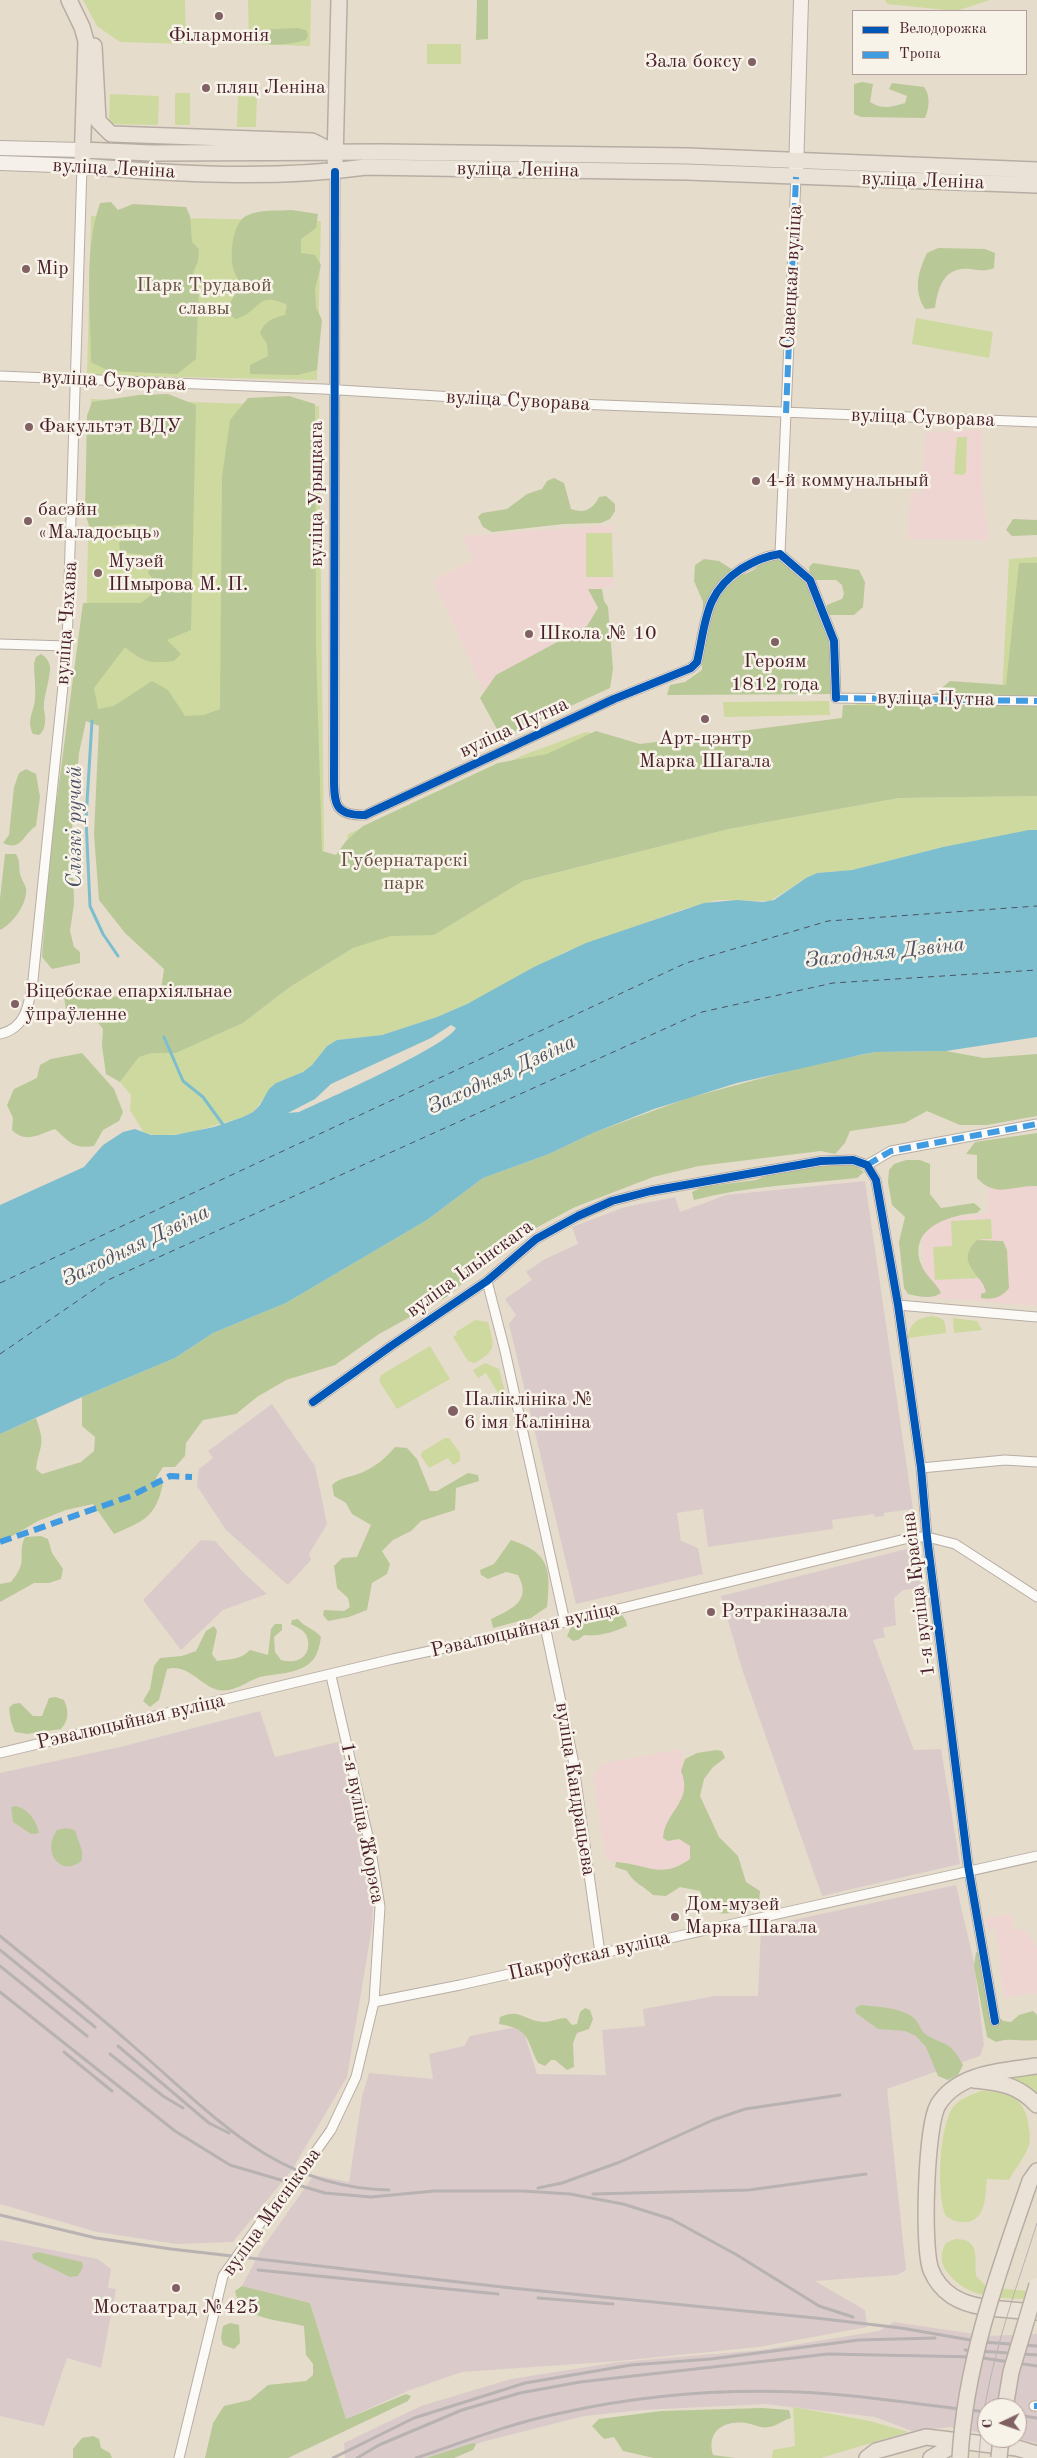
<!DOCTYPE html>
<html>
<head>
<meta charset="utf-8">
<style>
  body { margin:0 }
  #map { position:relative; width:1037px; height:2458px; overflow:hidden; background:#e6dccc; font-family:"Old Standard TT",serif }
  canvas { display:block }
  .legend { position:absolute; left:852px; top:10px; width:175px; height:65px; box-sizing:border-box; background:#f7f3e8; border:1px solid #b29e9c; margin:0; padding:6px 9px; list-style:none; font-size:15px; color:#4a1f2b }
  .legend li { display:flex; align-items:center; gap:10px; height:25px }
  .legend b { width:25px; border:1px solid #b29e9c }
  .north { position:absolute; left:977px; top:2398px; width:50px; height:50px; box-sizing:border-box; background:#f7f3e8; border:1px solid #b29e9c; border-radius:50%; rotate:267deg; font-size:14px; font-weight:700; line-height:20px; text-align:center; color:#4a1f2b }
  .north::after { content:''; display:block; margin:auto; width:18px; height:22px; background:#816163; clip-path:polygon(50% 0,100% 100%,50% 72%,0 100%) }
</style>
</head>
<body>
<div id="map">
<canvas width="1037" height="2458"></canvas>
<ul class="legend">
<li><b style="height:6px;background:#0057b8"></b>Велодорожка</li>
<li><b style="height:6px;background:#409be1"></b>Тропа</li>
</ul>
<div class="north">С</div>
</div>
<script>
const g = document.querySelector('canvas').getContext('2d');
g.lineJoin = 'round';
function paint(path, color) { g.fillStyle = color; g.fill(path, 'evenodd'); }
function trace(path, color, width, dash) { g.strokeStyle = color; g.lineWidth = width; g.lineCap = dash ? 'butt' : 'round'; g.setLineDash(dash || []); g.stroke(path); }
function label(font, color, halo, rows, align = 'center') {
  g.font = font + ' "Old Standard TT",serif'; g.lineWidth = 5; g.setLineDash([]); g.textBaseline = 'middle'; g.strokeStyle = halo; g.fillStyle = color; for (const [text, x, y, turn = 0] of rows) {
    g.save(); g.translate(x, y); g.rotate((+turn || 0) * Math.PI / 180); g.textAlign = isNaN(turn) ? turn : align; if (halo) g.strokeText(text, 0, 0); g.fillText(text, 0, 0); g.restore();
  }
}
paint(new Path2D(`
  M982 430V491L989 540 908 539 911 490 921 494 926 432Z
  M613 525V587L592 589 607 680 502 730 433 580 474 560 463 536Z
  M1037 1140V1306L925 1297 922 1218 988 1214V1144Z
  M682 1749 700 1873 664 1871 606 1860 593 1776 604 1763Z
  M1011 1914 1014 1931 1024 1929 1037 1947V1993L1004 1997 996 1929 988 1930 986 1918Z`), '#efd5d2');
paint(new Path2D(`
  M865 1181 913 1509 884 1513V1516L875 1517 874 1514 832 1520 833 1529 708 1547 703 1509 677 1513 681 1541 698 1548 703 1574 576 1604 509 1324 516 1315 505 1299 532 1280 526 1272 545 1259 578 1244 572 1227 625 1207 675 1197 680 1212 726 1195Z
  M272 1404 315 1466 327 1524 309 1554 311 1560 288 1585 226 1530 197 1486 199 1469 213 1458 208 1451Z
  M201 1540 215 1541 243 1572 267 1594 223 1610 181 1650 143 1600Z
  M918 1546 922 1588 903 1590 894 1598 896 1625 883 1628 885 1637 873 1640 914 1750 941 1749 960 1864 822 1896 742 1669 721 1596Z
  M260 1711 275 1757 338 1742 362 1835 373 1905 372 1927 347 2077 292 2170 233 2242 177 2244 97 2232 0 2204V1773L120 1747Z
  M956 1885 974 1962 984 2045 980 2056 887 2089 906 2270 897 2275 815 2281 865 2310 867 2327 759 2347 619 2361 462 2372 410 2390 346 2419 310 2303 242 2286 261 2250 314 2175 349 2182 362 2097 369 2073 433 2079 429 2054 464 2046 470 2036 522 2026 537 2074 606 2075 602 2030 645 2026 643 2009 715 1996H758L761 1927Z
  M0 2240 98 2259 111 2269 108 2288 116 2289 101 2368 67 2358 44 2426 0 2416Z
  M894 2322 988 2336 1037 2334V2443L1012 2438H1017V2408H987V2434L950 2427 912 2431 875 2417 765 2404 642 2410 584 2416 482 2442 440 2458H345L344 2443 421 2406 511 2379 619 2362 762 2350 879 2331Z`), '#dacbca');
paint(new Path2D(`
  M83 0H185L186 44 120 42 97 26Z
  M248 0H311L310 46 249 44Z
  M885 0H990L956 11 887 4Z
  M427 44H461V64H427Z
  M175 93H190V125H175Z
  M110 94 159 96 158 125 109 124Z
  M238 96 257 97 256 127H237Z
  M91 216 321 221 317 380 87 375Z
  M916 318 993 332 989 358 912 344Z
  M91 399 319 406 324 849 312 881 101 723 93 698 86 634Z
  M957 437H967L966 472 963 475 954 474Z
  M586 533H612L613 577H586Z
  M1037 557V696H1002L1009 559Z
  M829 701 830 715 724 717 723 702Z
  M857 702 1037 705 613 798 407 935H434L523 881 729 829 899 798 1037 796V830L943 847 852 870 817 873 806 878 770 901 718 900 681 910 565 952 467 1004 437 1017 382 1035 337 1040 327 1046 312 1065 303 1072 276 1083 253 1112 243 1117 189 1133 160 1136 144 1133 130 1110 131 1095 120 1082 139 1057 152 1053H176L243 1023 290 987 353 948 374 941 342 886 348 834 526 754 586 732 656 748 841 724Z
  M991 1219 992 1239H981L983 1278 935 1280 933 1247 952 1246 951 1221Z
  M932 1316C945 1318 945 1320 946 1333L908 1338C910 1323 917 1318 932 1316Z
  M953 1318 977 1321 982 1330 954 1333Z
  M475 1320 488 1322C494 1347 498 1349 475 1363L468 1361 453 1337 457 1334 456 1332Z
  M430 1346 450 1379 397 1409 379 1381 381 1375Z
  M485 1363 499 1369 509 1407 507 1408 504 1403 497 1405 492 1397 498 1393 486 1373 478 1378 473 1370Z
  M445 1438H449L460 1453V1461L453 1465 448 1458 429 1468 421 1456 422 1452Z
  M1037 2072V2097L1027 2087 1002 2077Z
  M981 2091C1004 2091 1024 2096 1028 2122 1029 2129 1031 2137 1029 2145 1025 2157 1015 2169 1009 2180L987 2179C985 2194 987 2218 968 2222 959 2223 953 2221 946 2216 936 2195 939 2124 954 2106 961 2098 971 2095 981 2091Z
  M955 2239C981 2239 974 2257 976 2276L987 2287 1037 2292V2300C1002 2297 967 2302 945 2269 940 2260 941 2251 946 2243Z
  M793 2407 870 2421 908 2432 821 2458H772L773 2450 795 2446Z`), '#ced99f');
paint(new Path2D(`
  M477 0H488V39L476 40Z
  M297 28 306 30 308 35 306 40C294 44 261 49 252 37L256 30Z
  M862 82 873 84 870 102C882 110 892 107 905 103L907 96 889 89 892 83 924 87C931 96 929 108 925 118L861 117 854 114V84Z
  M111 202 118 210 133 204 186 207 190 216 192 242 199 249 198 261 193 273 199 280 196 359 177 374 109 371 91 362C91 311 83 253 100 203Z
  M292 210 318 214 316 228 301 239V253L315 255 321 265 315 289 316 307 322 320 317 370 298 375 250 374V365L268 356 267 344 260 333C265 320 274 318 285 315L287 305C256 290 261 312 236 319L228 314 230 303 241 284C239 280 235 275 234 271 229 257 232 224 246 216 259 209 278 211 292 210Z
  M938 248 985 249 995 253 994 268C985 272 980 270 970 269 944 266 938 287 935 308L925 309C913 290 918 272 927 253Z
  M168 394 196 405 191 630 167 640 181 654 174 661C150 664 143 662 125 647L94 688 98 709 114 706 152 681 168 690 185 716 204 715 220 709 222 477 230 420 248 398 289 396 315 404 316 648 322 851 336 855 346 841 363 826 498 763 547 754 596 731 640 744 842 718 843 705 920 706 950 681 1006 685 1019 563H1037V796L899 798 729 829 523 881 434 935 391 936 353 948 290 987 243 1023 176 1053H152L139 1057 120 1082 106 1074 102 1046 103 1029 94 1018 66 1009 63 991 101 996 139 997 161 989 164 969 125 933 99 900 94 834 99 726 86 721 79 753 72 828 74 904 70 931 74 947 80 952V963L52 969 42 957 50 851 83 603H141L160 588 148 573 151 556 120 552 119 543 129 536 144 533 135 524 90 527 85 515 87 416 92 402 139 395Z
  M554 478 564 483 571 509C585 514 593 509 599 497L606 496 615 504V511L610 519 601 523 564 524 492 532 483 527 478 517 482 513 507 509 527 494 542 489 547 481Z
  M1013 519 1037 520V535L1012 536 1006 530Z
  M773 556 782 559 807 581 833 647 832 694 667 695 670 685 685 682 702 670 703 602 694 581 695 565 704 559 719 561 741 575C756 572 758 563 773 556Z
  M813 563 859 570 865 582 863 607 854 615H829L826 610 827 605 842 599 844 594 842 585 836 580H815L810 574 809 567Z
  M588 589H602L604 601 608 607 613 669 610 688 507 735 498 731 480 698 496 675 587 626 598 608Z
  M41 654C46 657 49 661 50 667 51 674 44 697 44 705 43 710 46 716 45 721 45 727 43 732 39 735L33 734C26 720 34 712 35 699 36 688 34 674 34 663L36 657Z
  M26 769 36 774 40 797 36 826C23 834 22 852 3 843L9 835 14 787 19 773Z
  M5 854H16C21 862 18 869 21 877 22 881 25 884 26 888 28 903 13 924 0 930V899Z
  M946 1051 984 1058 1037 1054V1116L987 1125H960L927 1111 905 1123 850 1131 845 1143 835 1154 821 1151 699 1166 653 1177 575 1207 519 1237 502 1254 475 1271 450 1295 379 1334 335 1365 286 1380 257 1397 236 1414 203 1420 186 1443 185 1456 175 1467H163L156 1478 163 1483C156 1518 143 1521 114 1534L93 1504 66 1510 38 1521 0 1543V1434L36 1418C46 1447 40 1442 36 1469L42 1474 81 1462 94 1451 95 1437 82 1426V1397L175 1358 213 1333 286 1303 427 1220 483 1178 549 1154 593 1133 688 1098 815 1064 876 1052Z
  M82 1053 114 1089 123 1112 119 1121 103 1130 94 1146C73 1149 70 1142 55 1129 40 1134 25 1144 12 1130L13 1118 7 1105 14 1089 37 1078 40 1065 51 1059Z
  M1037 1133V1186C1012 1185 996 1199 977 1178V1155L966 1154 975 1142Z
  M906 1160H920L930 1164V1194L941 1208 974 1203 981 1209 977 1213C949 1215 908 1228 921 1264 925 1276 936 1282 941 1293 932 1300 918 1296 908 1294L904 1288 899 1242 905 1217 892 1205 888 1182 889 1170 894 1164Z
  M822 1164H853L864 1172 857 1178C803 1184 747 1186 694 1200L692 1192 702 1187 756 1180 776 1172Z
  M977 1240 1003 1241 1007 1250 1009 1288C1001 1298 993 1300 981 1298V1294L986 1292C983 1274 953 1264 977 1240Z
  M395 1447 407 1448 417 1459 430 1491H437L468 1473 478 1475 479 1481 456 1488 455 1510 421 1521 411 1531 393 1540 382 1551 390 1564 387 1574 372 1583 367 1610 349 1617 328 1621 323 1615 324 1610 344 1611 350 1607 348 1598 337 1588 334 1566 342 1558 357 1557 371 1525 352 1514 346 1503 334 1496 332 1485C341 1477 351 1477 361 1473 375 1467 386 1458 395 1447Z
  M41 1536 48 1539 52 1553 63 1569 61 1579 49 1583H34L0 1602V1584L11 1582C30 1559 16 1556 25 1537Z
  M511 1540C550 1553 551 1569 547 1607L531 1618 493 1628 491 1619C512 1609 532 1601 518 1575L506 1572 488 1579 481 1575 480 1570 494 1564Z
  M622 1615 626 1621 627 1626C615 1632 597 1637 584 1635L578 1640 573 1641 567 1636 572 1625Z
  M298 1619C305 1628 314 1628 321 1637 319 1649 317 1659 306 1666 294 1673 278 1674 265 1676 249 1678 233 1696 215 1689 199 1683 186 1663 167 1669L159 1700 150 1707 143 1701 150 1689 154 1666 160 1658 182 1656 196 1651 206 1631 214 1626 217 1631 212 1654 217 1661C231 1659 240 1660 250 1650L268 1655 271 1629 275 1624H282V1630L274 1637 275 1652 281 1660C297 1665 313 1656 307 1637 305 1630 296 1627 291 1624L292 1620Z
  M56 1697 64 1700C69 1711 69 1720 61 1729L27 1734 15 1732 11 1722 9 1708 13 1704 20 1703 33 1716H42L49 1698Z
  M716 1750 722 1751 725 1758 713 1767 704 1779 700 1796 719 1837 738 1856 746 1882 760 1891 759 1903C742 1911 726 1918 707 1910L700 1891 680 1887 666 1896 653 1895C644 1886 633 1883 627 1871L615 1867 616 1862C647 1864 661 1880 690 1859V1846L679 1839 668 1841 663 1838C665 1811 694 1801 681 1771L685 1759 697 1753Z
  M16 1806C29 1810 36 1820 39 1833L31 1834 13 1822 11 1807Z
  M66 1828 75 1830 82 1851V1860C64 1878 40 1855 57 1830Z
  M976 1952 983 1953 992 2014 1004 2021 1011 2022 1019 2015 1033 2011 1037 2015V2040C1022 2042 1010 2037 996 2042L987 2037 974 1966Z
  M861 2005C877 2007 900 2007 914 2018 919 2022 920 2030 925 2034 946 2047 949 2039 963 2065L958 2075 948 2080 938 2076 926 2047 916 2036 905 2031 878 2029 856 2013 855 2008Z
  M585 2008 590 2010 593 2019 589 2029 577 2033 573 2043 574 2067 567 2070 555 2060H551L545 2066 538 2063C526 2040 531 2029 499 2024L500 2017C521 2008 524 2021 543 2022 551 2022 558 2018 566 2018L572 2025 577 2024 580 2012Z
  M38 2252 82 2262 83 2267 78 2276 70 2277 33 2259 32 2254Z
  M242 2286 310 2303 346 2419 406 2394 411 2396 408 2401 288 2458H205L213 2423 224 2406 250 2400 268 2385 306 2381 313 2375V2364L306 2355 304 2326C281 2320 240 2320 235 2291Z
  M230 2323 239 2325 240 2343 234 2349 223 2345 221 2338 223 2326Z
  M762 2408 789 2410 791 2418C784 2420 776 2426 769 2427 762 2429 753 2424 746 2423 724 2420 706 2431 713 2455L736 2458H654L623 2451 614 2437 604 2439 592 2426 599 2419 661 2411Z
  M93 2436 99 2439 101 2448 110 2453 112 2458H73V2449L82 2438Z
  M473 2443 476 2444 473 2450 454 2458H426Z`), '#b9c897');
paint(new Path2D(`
  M1029 830H1037V1037L946 1051 876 1052 860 1055 737 1083 654 1109 593 1133 549 1154 483 1178 427 1220 286 1303 213 1333 175 1358 82 1397 0 1434V1205L84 1167 103 1145 123 1132 135 1129 151 1135H175L214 1127 243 1117 253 1112 260 1105 269 1089 276 1083 303 1072 312 1065 327 1046 337 1040 382 1035 437 1017 467 1004 534 967 586 943 704 903 737 900 763 902 774 900 806 878 817 873 852 870 943 847ZM451 1025 456 1028C447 1046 325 1100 299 1112L288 1113 315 1099 331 1084 431 1038Z`), '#7dbece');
trace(new Path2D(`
  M92 721 86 819 90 906 103 934 118 956
  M164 1037 183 1081 203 1097 224 1126`), '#7dbece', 3);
trace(new Path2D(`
  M0 1283 686 963 828 921 1037 906
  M0 1354 108 1280 702 1012 833 983 1037 970`), '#4c5264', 1, [6, 5]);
const street = new Path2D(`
  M335 172 334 778C334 804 335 816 365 815L614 699 691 668 697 662C706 623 704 593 741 569 755 561 765 556 780 554L810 580 834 641 836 698 1037 701
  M0 376 323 389 552 403 1037 422
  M780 554 796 177
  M0 644 67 646
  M0 1034C27 1028 29 1003 33 980L67 646 82 166
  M867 1165 876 1180 898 1305 921 1468 927 1537 968 1865 995 2021
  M867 1165 891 1151 1037 1124
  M487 1281 505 1351 565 1622
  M898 1305 1037 1317
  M313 1402 391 1346 487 1281 536 1239 578 1216 612 1201 651 1191 821 1161 853 1160 867 1165
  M921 1468 1005 1460 1037 1462
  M545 1626 573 1759 600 1953
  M0 1753 393 1659 565 1622 913 1537H927L955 1544 1037 1597
  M374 2002 460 1985 1037 1856
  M1034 2406H1037
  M179 2458 223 2276 261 2222 292 2185 331 2130 356 2077 374 2002 380 1907 370 1845 331 1676`);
const secondary = new Path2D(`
  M0 148 82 150
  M0 163 82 166
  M796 172 801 0`);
const primary = new Path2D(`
  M69 0 82 27 86 41 82 166C175 174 272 180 366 167L687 172 1037 185
  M94 46 98 121 111 134 312 141 334 152
  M82 150 152 153 381 152 687 156 1037 170
  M335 161 339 0
  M1037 2066C1004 2071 958 2072 938 2105 926 2126 922 2247 931 2270 935 2280 943 2290 952 2296 975 2311 1010 2309 1037 2312
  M974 2080C1001 2083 1017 2084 1037 2105
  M1030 2181 1037 2171
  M867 2458 876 2451 926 2437 1017 2448 1037 2454
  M931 2458 959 2442`);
trace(street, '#b7ada4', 11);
trace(secondary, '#b7ada4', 16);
trace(primary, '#b7ada4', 18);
trace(street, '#fbfaf7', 9);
trace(secondary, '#f5f0ea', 14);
trace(primary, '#eae2d6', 15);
trace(new Path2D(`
  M979 2458C983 2377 1013 2299 1037 2223`), '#b9b2b2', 1);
trace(new Path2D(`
  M0 1936C44 1972 89 2007 132 2045 214 2115 274 2188 389 2190
  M0 1950 95 2027
  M0 1966 87 2036
  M0 1992 175 2131 230 2165 325 2193 371 2197 434 2191H523L570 2194 623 2204 671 2219 737 2255 819 2306 853 2317
  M118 2046 209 2123 229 2133
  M64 2052 112 2091
  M110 2054 163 2096 183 2108
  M538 2188 562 2183 620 2162 713 2120 745 2109 840 2095
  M593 2194 749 2190 866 2174
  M0 2215 96 2238 171 2249 511 2288 816 2318 901 2328 982 2342 1037 2346
  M258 2270 498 2294
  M538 2298 613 2304
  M965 2350 1037 2355
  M1017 2415 1037 2418
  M333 2458 414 2418 525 2383 631 2365 711 2359 859 2340 935 2338
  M357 2458 379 2445 462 2410 520 2393 580 2382 828 2354 976 2357 1037 2366
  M416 2458C464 2442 511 2423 561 2413 637 2396 720 2389 798 2392 861 2394 924 2406 987 2412`), '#b9b2b2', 3);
const primaryBridge = new Path2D(`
  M1005 2408 1011 2372 1037 2285
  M960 2458C965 2363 999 2270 1030 2181
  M999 2458 1001 2438`);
trace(primaryBridge, '#b7ada4', 18, []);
trace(primaryBridge, '#eae2d6', 15);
trace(new Path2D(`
  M786 413 796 177
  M836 698 1037 701
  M867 1165 891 1151 1037 1124
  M0 1542 131 1496 170 1476 192 1477
  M1034 2406H1037`), '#409be1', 6, [12, 6]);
trace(new Path2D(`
  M335 172 334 778C334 804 335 816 365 815L614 699 691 668 697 662C706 623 704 593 741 569 755 561 765 556 780 554L810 580 834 641 836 698
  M313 1402 391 1346 487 1281 536 1239 578 1216 612 1201 651 1191 821 1161 853 1160 867 1165 876 1180 898 1305 921 1468 927 1537 968 1865 995 2021`), '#0057b8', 8);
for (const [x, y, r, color] of [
  [219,16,5,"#816163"],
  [752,62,5,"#816163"],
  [206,88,5,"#816163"],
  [26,269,5,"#816163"],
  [29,427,5,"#816163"],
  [756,481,5,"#816163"],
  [28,521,5,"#816163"],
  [98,573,5,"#816163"],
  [529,634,5,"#816163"],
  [775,642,5,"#816163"],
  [705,719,5,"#816163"],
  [15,1004,5,"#816163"],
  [453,1411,6,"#816163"],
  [711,1612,5,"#816163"],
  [675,1917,5,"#816163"],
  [176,2288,5,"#816163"]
]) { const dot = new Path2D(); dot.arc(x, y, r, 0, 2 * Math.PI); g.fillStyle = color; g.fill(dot); trace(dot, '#f7f3e8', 2); }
label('20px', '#4a1f2b', '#f7f3e8', [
  ["Філармонія",219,36,"center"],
  ["Зала боксу",742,62,"right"],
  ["пляц Леніна",216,88],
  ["Мір",36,269],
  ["Факультэт ВДУ",39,427],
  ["4-й коммунальный",766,481],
  ["басэйн",38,510],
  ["«Маладосьць»",38,533],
  ["Музей",108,562],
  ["Шмырова М. П.",108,585],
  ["Школа № 10",539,634],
  ["Героям",775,662,"center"],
  ["1812 года",775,685,"center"],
  ["Арт-цэнтр",705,739,"center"],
  ["Марка Шагала",705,762,"center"],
  ["Віцебскае епархіяльнае",25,992],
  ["ўпраўленне",25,1015],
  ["Паліклініка №",464,1400],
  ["6 імя Калініна",464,1423],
  ["Рэтракіназала",721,1612],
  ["Дом-музей",685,1905],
  ["Марка Шагала",685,1928],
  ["Мостаатрад №425",176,2308,"center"]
], 'left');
label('20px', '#4a1f2b', '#f7f3e8', [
  ["вуліца Леніна",114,169,3],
  ["вуліца Леніна",518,170,1],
  ["вуліца Леніна",923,181,2],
  ["Савецкая вуліца",792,277,-87],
  ["вуліца Суворава",114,381,3],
  ["вуліца Суворава",518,401,3],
  ["вуліца Суворава",923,418,2],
  ["вуліца Урыцкага",317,494,-90],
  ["вуліца Чэхава",67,623,-86],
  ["вуліца Путна",936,699,1],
  ["вуліца Путна",514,728,-25],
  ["вуліца Ільінскага",470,1269,-36],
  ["1-я вуліца Красіна",919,1594,-97],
  ["Рэвалюцыйная вуліца",525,1630,-13],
  ["Рэвалюцыйная вуліца",131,1722,-13],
  ["вуліца Кандрацьева",575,1789,81],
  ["1-я вуліца Жорэса",362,1823,79],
  ["Пакроўская вуліца",589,1956,-13],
  ["вуліца Мяснікова",272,2212,-54]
]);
label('20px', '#664d3f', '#f7f3e8', [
  ["Парк Трудавой",204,286],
  ["славы",204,309],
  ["Губернатарскі",404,861],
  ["парк",404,884]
]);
label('italic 21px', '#4c5264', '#f7f3e8', [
  ["Слізкі ручай",75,827,-90],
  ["Заходняя Дзвіна",885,953,-6],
  ["Заходняя Дзвіна",502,1075,-25],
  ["Заходняя Дзвіна",136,1246,-26]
]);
</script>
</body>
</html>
